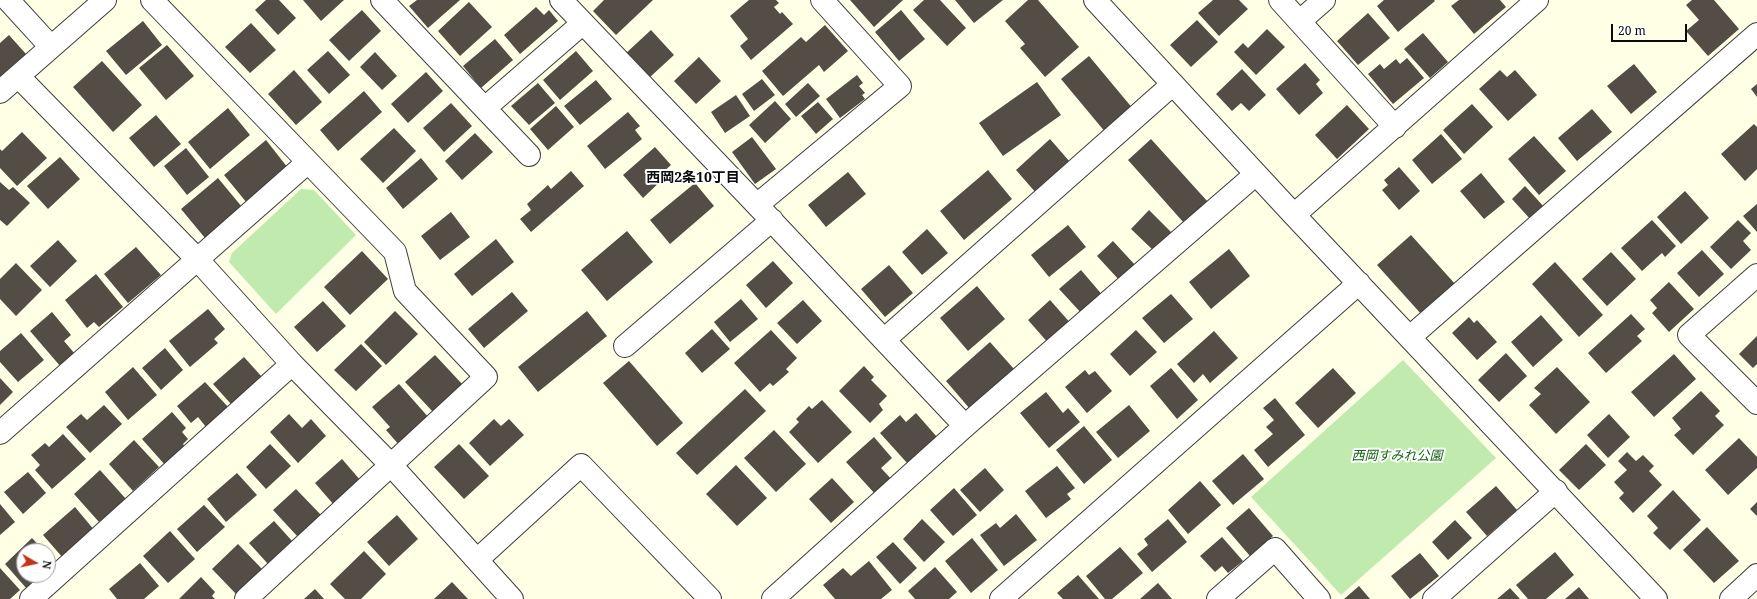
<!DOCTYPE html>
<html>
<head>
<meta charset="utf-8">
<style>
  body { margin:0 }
  #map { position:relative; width:1757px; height:599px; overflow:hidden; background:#ffffe6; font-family:"Noto Serif",serif }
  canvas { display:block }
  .north { position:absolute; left:16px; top:543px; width:40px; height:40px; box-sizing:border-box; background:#fff; border:1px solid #9d9d9d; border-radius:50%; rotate:99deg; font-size:11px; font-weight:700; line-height:16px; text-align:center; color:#0a0a0a }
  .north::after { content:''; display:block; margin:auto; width:14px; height:18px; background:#c23319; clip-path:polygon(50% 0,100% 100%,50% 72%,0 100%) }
  .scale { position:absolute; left:1611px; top:24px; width:76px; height:18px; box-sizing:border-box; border:2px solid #0a0a0a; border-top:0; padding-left:5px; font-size:12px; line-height:14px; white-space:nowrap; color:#0a0a0a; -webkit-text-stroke:3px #fff; paint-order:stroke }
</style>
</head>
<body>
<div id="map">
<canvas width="1757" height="599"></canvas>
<div class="north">N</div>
<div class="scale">20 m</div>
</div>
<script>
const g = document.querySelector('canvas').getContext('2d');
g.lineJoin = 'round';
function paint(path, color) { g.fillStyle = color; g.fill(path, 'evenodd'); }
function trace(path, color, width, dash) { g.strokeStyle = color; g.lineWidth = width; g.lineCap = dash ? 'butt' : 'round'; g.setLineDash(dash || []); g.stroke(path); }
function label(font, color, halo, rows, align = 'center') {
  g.font = font + ' "Noto Serif","Noto Sans JP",serif'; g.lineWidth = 4; g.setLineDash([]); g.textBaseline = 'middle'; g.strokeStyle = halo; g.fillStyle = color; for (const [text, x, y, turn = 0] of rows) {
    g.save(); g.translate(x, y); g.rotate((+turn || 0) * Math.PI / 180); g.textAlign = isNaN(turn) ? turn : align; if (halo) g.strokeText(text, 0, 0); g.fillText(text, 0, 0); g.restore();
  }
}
paint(new Path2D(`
  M301 189 314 190 356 235 276 314 229 262 232 253Z
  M1403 360 1496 458 1341 595 1251 497Z`), '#c1ebae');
paint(new Path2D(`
  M266 0H279L296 18 278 35 255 10Z
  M303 0H344L321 21Z
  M417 0H460L428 28 409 6Z
  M604 0H653L616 35 593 11Z
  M749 0H776L779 3 774 7 780 14 782 12 793 24 751 60 740 46 748 39 730 16Z
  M850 0H903L874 27Z
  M924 0H940L966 28 947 46 913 10Z
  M955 0H1003L974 23Z
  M1028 0H1038L1079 47 1045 77 1020 48 1025 44 1005 21Z
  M1213 0H1239L1248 9 1219 36 1198 13Z
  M1384 0H1434L1435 1 1398 32 1377 6Z
  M1459 0H1500L1506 7 1474 34 1451 6Z
  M1692 0H1714L1739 29 1708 56 1686 31 1699 20 1686 5Z
  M469 2 492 27 460 56 438 31Z
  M536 7 544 15 549 10 558 21 520 54 504 35Z
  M362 10 381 31 349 61 329 40Z
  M901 10 925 39 899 61 875 32Z
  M1368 13 1390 38 1358 65 1337 41Z
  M1197 20 1218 42 1191 67 1170 45Z
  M143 21 162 45 126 75 106 51Z
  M251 23 276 50 250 73 225 47Z
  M825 25 848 51 824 72 819 65 783 96 762 71 801 37 806 42Z
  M1267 29 1285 47 1256 75 1234 52 1243 43 1248 48Z
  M651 30 674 55 649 78 625 54Z
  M1423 33 1448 62 1430 78 1404 49Z
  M9 35 26 54 0 77V43Z
  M495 39 513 60 481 88 463 66Z
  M167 45 194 76 166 100 139 68Z
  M328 51 350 75 329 94 307 70Z
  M576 51 593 71 560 100 543 80Z
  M375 52 397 76 382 90 360 67Z
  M1089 56 1134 110 1106 133 1061 79Z
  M699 57 721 81 696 104 674 81Z
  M1407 58 1424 78 1393 104 1368 74 1380 64 1384 69 1396 59 1400 64Z
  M102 61 142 105 113 132 73 87Z
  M1305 63 1320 80 1316 84 1323 93 1299 115 1276 89Z
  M1634 64 1657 92 1631 114 1607 86Z
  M1242 69 1266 95 1249 111 1241 103 1232 111 1216 94Z
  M294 70 322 102 296 125 268 94Z
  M1500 70 1507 77 1515 70 1537 95 1508 121 1479 89Z
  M426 72 443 91 408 123 391 104Z
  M857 75 863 83 859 86 865 93 862 95 865 99 840 118 826 99Z
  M762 79 775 95 754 111 742 94Z
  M596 80 612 99 580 125 564 106Z
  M1037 82 1061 115 1003 156 979 123Z
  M538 83 555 103 529 125 511 106Z
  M808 83 820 96 796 117 785 104Z
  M1757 84V97L1751 89Z
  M364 91 382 112 338 151 320 130Z
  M736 95 750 116 725 133 711 112Z
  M775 101 791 119 765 143 749 125Z
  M818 102 833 119 816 134 801 116Z
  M451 103 472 126 444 152 423 128Z
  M1472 104 1493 127 1464 154 1443 130Z
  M1347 105 1369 129 1337 159 1315 135Z
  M556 106 574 127 548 150 530 129Z
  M228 108 250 135 210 169 188 142Z
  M1592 109 1612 132 1577 161 1558 138Z
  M628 112 640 126 635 130 642 139 605 169 587 146Z
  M156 115 181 144 154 167 129 138Z
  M1754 124 1757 127V169L1745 181 1721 154Z
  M394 128 416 151 383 183 360 159Z
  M22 132 47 158 17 186 0 168V149L2 151Z
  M475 133 493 152 462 180 445 161Z
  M1441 134 1462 159 1432 184 1412 160Z
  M1534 136 1566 171 1539 195 1508 159Z
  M752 137 776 169 755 184 732 152Z
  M1050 139 1070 162 1036 193 1016 170Z
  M1151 139 1208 202 1184 223 1128 160Z
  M266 140 288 168 247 203 224 175Z
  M655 147 671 165 661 174 664 178 643 198 623 175Z
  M186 148 209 177 187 195 164 166Z
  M60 157 80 179 48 209 27 186Z
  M421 158 438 179 403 209 386 188Z
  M1399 167 1420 191 1399 210 1382 190 1388 185 1384 180Z
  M988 170 1012 199 964 240 940 211Z
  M571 171 584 186 531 232 520 219 531 210 527 204 548 185 551 189Z
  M848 172 866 194 826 227 808 205Z
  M1481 173 1505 202 1484 219 1460 191Z
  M218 178 242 207 205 238 181 209Z
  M0 182 9 190 13 187 30 203 7 226 0 220Z
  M695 183 714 206 670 244 650 220Z
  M1525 186 1545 208 1531 220 1512 199Z
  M1685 191 1709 218 1681 244 1657 217Z
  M1757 204V232L1743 216Z
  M1149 210 1173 234 1155 252 1131 229Z
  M451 212 470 237 440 260 421 236Z
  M1652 220 1676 246 1665 257 1662 253 1642 271 1621 248Z
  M1738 220 1751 233 1743 241 1751 250 1731 269 1710 247Z
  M1068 225 1086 247 1049 277 1031 255Z
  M927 229 948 253 922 275 902 252Z
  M627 231 653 262 607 301 581 270Z
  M1411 235 1456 285 1422 315 1377 265Z
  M496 239 514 262 472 296 454 274Z
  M58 240 77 261 50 287 30 266Z
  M1113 241 1136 266 1120 281 1097 256Z
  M136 247 161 275 128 303 104 274Z
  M1229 249 1250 276 1211 309 1189 282Z
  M1702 250 1724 274 1699 297 1677 273Z
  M362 251 388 279 350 315 324 287Z
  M1611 252 1636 279 1607 306 1582 279Z
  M773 261 793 283 766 308 746 285Z
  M1555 262 1603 315 1579 337 1532 284Z
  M16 263 42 290 16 316 0 299V279Z
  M889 265 913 293 885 317 861 289Z
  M1081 270 1104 297 1083 315 1059 289Z
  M96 274 123 307 99 327 94 322 87 328 65 300Z
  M1669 282 1694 309 1669 332 1652 313 1657 308 1650 300Z
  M977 286 1005 319 968 351 940 318Z
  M512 292 528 311 484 348 468 329Z
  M1171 294 1193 319 1164 343 1142 318Z
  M741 299 758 319 730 342 714 322Z
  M803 300 822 321 797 344 777 323Z
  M1050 300 1073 326 1050 345 1028 320Z
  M323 301 346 326 317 352 294 327Z
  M208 309 225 329 214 339 218 343 190 367 169 341Z
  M395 311 418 334 386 365 364 342Z
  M587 311 607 336 538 392 518 367Z
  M52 312 71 335 64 341 75 354 61 367 30 331Z
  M1631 314 1645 329 1637 336 1642 341 1606 373 1588 353Z
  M1541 315 1563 340 1533 367 1511 342Z
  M1469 317 1474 323 1477 320 1497 342 1477 360 1452 333Z
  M712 329 730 349 702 373 685 353Z
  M771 330 797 358 786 369 789 372 773 386 770 383 760 392 734 363Z
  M1136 330 1157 352 1130 376 1110 354Z
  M1214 331 1238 358 1210 383 1203 374 1194 383 1177 364Z
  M21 333 44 360 18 382 0 362V351Z
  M1757 336V364L1753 368 1739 354Z
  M990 342 1014 369 970 409 946 381Z
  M361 344 382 366 356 391 334 370Z
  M165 348 183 370 161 390 142 368Z
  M1506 353 1527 376 1499 402 1478 380Z
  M1674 354 1696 379 1654 417 1631 392Z
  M435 355 463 385 433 412 405 382Z
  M244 357 262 377 231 404 213 384Z
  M629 361 683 423 657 446 603 383Z
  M864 366 874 377 871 380 887 396 879 404 883 410 870 423 839 391Z
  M133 367 157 395 128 420 105 392Z
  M1557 367 1590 402 1556 434 1529 405 1541 394 1534 388Z
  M1171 368 1198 400 1177 419 1150 386Z
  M1333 368 1356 393 1318 428 1295 403Z
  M1085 370 1089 375 1095 371 1112 391 1087 413 1065 387Z
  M0 378 13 392 0 405Z
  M205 382 229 408 206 427 198 417 191 423 177 406Z
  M399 384 430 419 400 446 386 430 390 427 372 407Z
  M745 389 766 411 697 475 676 453Z
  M1701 391 1720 411 1715 416 1724 425 1693 455 1674 435 1681 429 1672 418Z
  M1046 392 1063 413 1068 408 1080 422 1049 448 1020 413Z
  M1275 398 1305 435 1268 467 1254 450 1273 434 1266 427 1274 420 1263 408Z
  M822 400 852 432 818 463 789 432 799 422 796 419 809 406 812 409Z
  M104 405 122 424 90 453 66 427 81 414 87 420Z
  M1129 405 1150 431 1118 458 1096 432Z
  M172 412 186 428 182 432 188 439 183 444 185 447 165 465 142 439Z
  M916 413 937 437 908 464 880 433 900 415 906 422Z
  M289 414 302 428 311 419 326 436 298 463 270 432Z
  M1609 414 1630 437 1608 458 1587 435Z
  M494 419 501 426 509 419 524 435 490 466 469 443Z
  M1084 426 1112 460 1084 484 1056 450Z
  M774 430 806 464 776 492 744 458Z
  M63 434 86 459 52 489 35 470 40 465 31 455 45 443 49 447Z
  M874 437 892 458 881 468 893 481 876 495 846 462Z
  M1739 438 1757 457V468L1728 495 1705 470Z
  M134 440 159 467 133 491 109 464Z
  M270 444 291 466 266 489 246 467Z
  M459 444 489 476 464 499 434 467Z
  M1586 444 1606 465 1579 490 1559 470Z
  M1627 452 1636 461 1643 455 1654 466 1649 471 1662 485 1633 513 1619 498 1624 493 1614 482 1627 470 1618 461Z
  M1243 454 1264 479 1233 505 1212 481Z
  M342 459 361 481 334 505 315 483Z
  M736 465 767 498 737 526 706 494Z
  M1057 466 1075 488 1067 494 1071 499 1046 518 1025 491Z
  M985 468 1004 490 980 512 960 490Z
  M100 470 126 499 99 522 74 494Z
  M28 472 46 493 23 514 4 492Z
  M237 473 257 495 226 522 207 499Z
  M832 478 854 502 831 523 809 499Z
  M1200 481 1221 505 1188 534 1168 510Z
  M1496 486 1517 510 1487 536 1466 512Z
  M954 488 977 515 953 536 930 510Z
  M296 489 321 515 298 537 273 510Z
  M1673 490 1701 520 1670 550 1653 533 1658 528 1647 516Z
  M1757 502V516L1750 509Z
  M0 504 15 522 0 535Z
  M204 505 225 527 197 552 177 529Z
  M75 507 95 531 63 558 43 535Z
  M1249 508 1273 536 1250 556 1226 528Z
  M1016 514 1037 540 1004 566 980 535 996 523 1000 528Z
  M397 515 418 539 389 566 367 542Z
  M922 519 945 542 924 562 903 539Z
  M1168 519 1187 542 1152 572 1137 554 1148 545 1144 539Z
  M1455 520 1472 538 1448 560 1432 542Z
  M274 521 293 542 268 564 249 543Z
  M1707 527 1739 561 1714 583 1683 550Z
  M170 531 195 559 168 583 143 556Z
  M1222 537 1243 561 1228 573 1222 566 1215 572 1200 556Z
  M32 538 44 551H24V575H43L27 589 5 564Z
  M972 538 998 570 971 593 945 561Z
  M893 542 917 568 900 584 876 557Z
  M238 544 262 569 236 594 212 569Z
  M1120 547 1143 573 1112 599H1105L1086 576Z
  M364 551 386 574 361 599H345L330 584Z
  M1555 552 1574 575 1546 599H1528L1516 585Z
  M1420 553 1439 576 1410 599 1391 576Z
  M48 555 56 563 48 571Z
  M869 561 892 590 881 599H835L823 585 843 568 851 576Z
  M140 563 159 586 144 599H117L109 589Z
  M935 567 957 592 949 599H915L908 591Z
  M0 568 20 590 10 599H0Z
  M1078 575 1099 599H1063L1057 593Z
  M201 577 215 592 212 596 215 599H179Z
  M452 582 468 599H434Z
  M1158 583 1172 599H1140Z
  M1359 586 1370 599H1344Z
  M1579 587 1589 599H1565Z
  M1510 588 1520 599H1497Z
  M315 589 324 599H304Z`), '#534d45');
const minor = new Path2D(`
  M8 0 51 47
  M152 0 395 252 405 291 486 377 246 599
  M382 0 529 155
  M561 0 757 205 965 426
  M1095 0 1294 215 1656 599
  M1280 0 1395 127
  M1300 21 1324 0
  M18 76 197 259 292 364 391 465 512 599
  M0 92 105 0
  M485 108 583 23
  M757 205 900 86 822 0
  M1294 215 1537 0
  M1757 275 1689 335 1757 403
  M1410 337 1757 34
  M885 339 1173 84
  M625 346 772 220
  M0 433 308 162
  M477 560 581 465 710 599
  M31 599 292 364
  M773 599 965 426 1256 174
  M1001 599 1359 283
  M1218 599 1275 549 1319 599
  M1434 599 1556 491
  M1731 599 1757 575`);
trace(minor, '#3d3d3d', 24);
trace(minor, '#fff', 22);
label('italic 13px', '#176417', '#fff', [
  ["西岡すみれ公園",1397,456]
]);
label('bold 14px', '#0a0a0a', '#fff', [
  ["西岡2条10丁目",693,178]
]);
</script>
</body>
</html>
